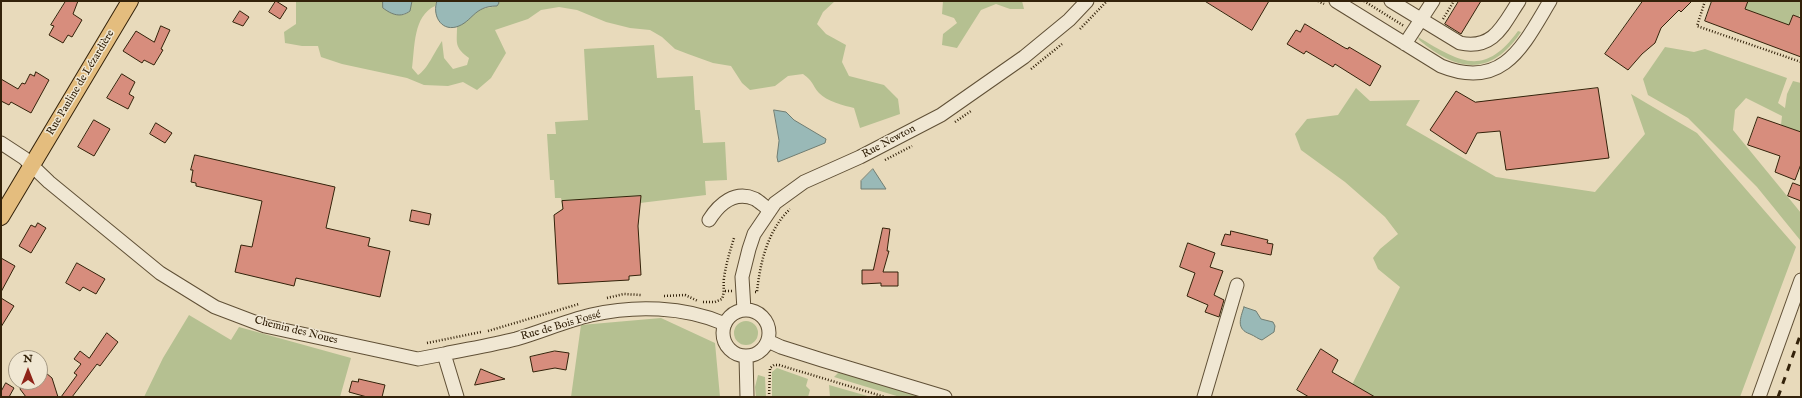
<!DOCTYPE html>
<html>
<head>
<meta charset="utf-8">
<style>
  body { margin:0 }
  #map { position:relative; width:1802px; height:398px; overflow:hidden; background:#e8dabb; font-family:"IM FELL English",serif }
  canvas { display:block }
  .frame { position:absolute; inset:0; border:2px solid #33220a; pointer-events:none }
  .north { position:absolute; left:8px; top:350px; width:40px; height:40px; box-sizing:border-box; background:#f0e7d3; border:1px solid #a49883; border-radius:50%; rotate:0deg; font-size:11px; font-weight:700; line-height:16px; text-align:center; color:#33220a }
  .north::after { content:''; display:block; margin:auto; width:14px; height:18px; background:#8f2418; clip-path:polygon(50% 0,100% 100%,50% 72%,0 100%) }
</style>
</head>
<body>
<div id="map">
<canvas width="1802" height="398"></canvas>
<div class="frame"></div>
<div class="north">N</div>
</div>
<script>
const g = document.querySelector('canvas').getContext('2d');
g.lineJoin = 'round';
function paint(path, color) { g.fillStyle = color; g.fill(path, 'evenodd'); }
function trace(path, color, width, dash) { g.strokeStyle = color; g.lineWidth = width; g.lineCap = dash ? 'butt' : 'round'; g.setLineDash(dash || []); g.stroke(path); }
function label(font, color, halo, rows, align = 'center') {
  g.font = font + ' "IM FELL English",serif'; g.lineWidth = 3; g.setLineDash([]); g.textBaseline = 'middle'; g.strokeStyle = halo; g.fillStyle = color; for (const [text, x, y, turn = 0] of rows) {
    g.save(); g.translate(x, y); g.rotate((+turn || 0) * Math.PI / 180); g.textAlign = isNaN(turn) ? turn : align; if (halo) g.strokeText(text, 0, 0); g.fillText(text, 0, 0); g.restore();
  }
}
paint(new Path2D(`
  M296 1H383V8L404 15 410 11 412 1H437L435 6C413 16 415 47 412 68L418 75C427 70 435 51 442 41L444 58 453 69 467 65 469 58C454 47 457 43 457 27L481 9 497 6 499 3 498 1H835L823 12 817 24 826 34 846 45 842 62 849 76 884 85 898 99 900 114 860 128 854 108C845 106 826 101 819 93 812 85 814 82 803 74L788 76 775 86 750 90 742 83 731 66 713 63 688 54 675 49 662 37 650 30 630 28 606 22 577 10 559 7 541 10 528 19 495 30 506 53 491 78 477 90 463 82 448 86 424 85 407 78 342 64 321 57 318 46H302L285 43 284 32 296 24Z
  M943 1H1022L1024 9H1010L996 4 981 10 957 48 942 45 943 34 957 23 954 18 942 14Z
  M1748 1H1801V10L1799 17 1793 15 1789 25 1745 9Z
  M1518 31 1521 32C1491 77 1457 72 1419 40L1418 37C1460 62 1484 78 1518 31Z
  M654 45 657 78 693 76 695 110H700L703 143 725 142 727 180 705 181 706 195 640 203 629 280 558 284 554 215 563 208 561 198H555L554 180H550L547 134H556L555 122 588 120 584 49Z
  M1665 47 1694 52 1705 49 1787 78 1778 103 1785 108 1787 94 1793 81 1801 83V132L1781 125 1782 116 1746 98 1735 110 1733 130 1801 213 1800 240 1757 187 1688 118 1648 95 1643 79Z
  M1356 88 1370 101 1420 100 1406 125 1496 177 1595 192 1645 134 1631 94 1697 133 1796 247 1740 397H1346L1400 287 1378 269 1373 258 1380 249 1398 234 1385 217 1345 182 1301 150 1295 134 1307 119 1338 115Z
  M189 315 231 340 239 327 351 358 340 397H144L163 358Z
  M661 318 715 343 720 397H571L581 325Z
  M734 333a12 12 0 1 1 24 0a12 12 0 1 1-24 0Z
  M777 368 808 379 806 386 810 390 808 397H772V372Z
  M838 373H845L925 397H900L834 377Z
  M758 375 765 377 766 397H756L755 387Z
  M829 385 871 397H830Z`), '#b5c091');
const water = new Path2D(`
  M383 1H412L410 11C401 18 392 15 383 8Z
  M437 1H498L499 3 497 6C473 6 473 22 456 27 440 31 432 14 437 1Z
  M774 110 786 112 794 120 826 139 825 143 778 162 777 157 779 141Z
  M873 169 886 189H861V181Z
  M1244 307 1256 311 1261 319 1273 322 1275 326 1274 332 1262 340C1258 339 1255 336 1250 334 1236 329 1240 319 1244 307Z`);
paint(water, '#99b9b7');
trace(water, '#707d72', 1);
const building = new Path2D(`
  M66 1H78L73 14 82 20 72 37 68 35 63 43 49 35 54 26 51 25Z
  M276 1 287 8 280 19 269 12Z
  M1205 1H1269L1252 30Z
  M1459 1H1481L1461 34 1445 24Z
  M1643 1H1692L1681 12 1679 10 1661 28 1655 43 1642 54 1628 70 1605 54Z
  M1712 1H1748L1745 9 1789 25 1793 15 1801 18V57L1705 21Z
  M240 11 249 17 243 26 233 22Z
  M1305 24 1345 48 1348 49 1349 47 1381 66 1370 86 1335 64 1333 67 1306 51 1304 54 1287 44 1296 30 1300 32Z
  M161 26 170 30 161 49 163 50 154 65 144 60 142 63 123 51 136 31 154 42Z
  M36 72 49 80 31 113 11 102 9 105 1 101V79L18 89 22 83 25 84 30 74 34 76Z
  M122 74 135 82 129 94 134 97 128 109 107 98Z
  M1598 88 1609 158 1506 170 1500 131 1477 133 1466 154 1430 130 1456 91 1475 102Z
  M1758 117 1801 132V164L1795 180 1775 172 1780 156 1748 145Z
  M94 120 110 129 94 156 78 147Z
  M156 123 172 133 165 143 150 134Z
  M195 155 335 187 326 228 370 238 368 246 390 251 380 297 296 278 294 286 235 272 241 245 252 247 262 201 196 186V183L191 182 193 170H191Z
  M1793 183 1801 186V201L1788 196Z
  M641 196 638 226 641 275 629 276V280L558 284 554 215 563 209 562 201Z
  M412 210 431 214 429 225 410 221Z
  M38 223 46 228 31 253 19 246 31 225 35 227Z
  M883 228 890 229 887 251H889L883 272H898V286H881V283L862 284V270H873Z
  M1231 231 1268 240 1267 243 1273 244 1271 255 1221 245 1225 234 1230 235Z
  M1188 243 1215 253 1210 267 1223 271 1214 295 1224 300 1219 317 1205 312 1208 305 1187 296 1195 273 1180 267Z
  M1 258 15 266 1 292Z
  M77 263 105 279 96 294 83 287 80 291 66 283Z
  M1 298 14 306 1 327Z
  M107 333 118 342 100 366 97 364 72 397H61L77 375 74 373 81 364 74 359 80 351 89 358Z
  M1321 349 1338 360 1332 372 1375 397H1309L1297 390Z
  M555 351 569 353 566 370 555 368 533 372 530 357Z
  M40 368 52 378 58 397H26L20 389 23 382H40Z
  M481 369 505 379 475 385Z
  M359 379 385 385 382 397H367L349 392 352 381 358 382Z
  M6 383 14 388 9 397H1V392Z`);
paint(building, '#d78d7d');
trace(building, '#33220a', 1);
const minor = new Path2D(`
  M1336 1 1441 66C1503 91 1523 46 1550 1
  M1391 1 1460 43C1494 50 1503 25 1519 1
  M1405 44 1433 1
  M1 143 24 158 49 182 160 273 215 307 265 326 418 359 444 354 457 397
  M709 220C719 204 735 190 755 199 760 202 765 207 770 210
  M744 310 742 277 749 249 754 234 775 203 804 182 860 157 941 115 1024 57 1069 20 1087 1
  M723 333a23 23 0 1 1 46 0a23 23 0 1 1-46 0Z
  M768 341 781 347 822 360 945 397
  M444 354C468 349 492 345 516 339 541 332 565 321 591 315 634 305 684 306 725 324
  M746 356 747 397
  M1204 397 1237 285
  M1759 397 1801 280`);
const major = new Path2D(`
  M1 217 130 1`);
trace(minor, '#605036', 15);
trace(major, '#33220a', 18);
trace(new Path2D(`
  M1318 1 1324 4
  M1364 1 1404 26
  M1705 1 1697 26 1801 62
  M1443 19 1454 1
  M1080 29 1107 1
  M1031 69 1062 44
  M955 122 971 111
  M885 160 912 146
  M725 291H732
  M755 292H757C760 262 768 230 790 209
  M664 296 685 295 698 301
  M607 298 624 294 641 295
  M703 302H715L722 299C725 291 723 286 724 278 726 264 730 251 734 238
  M488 331 579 304
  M427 343 481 332
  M769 397 770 368 774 365H779L885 397`), '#33220a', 2.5, [1, 2]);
trace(minor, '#f0e7d3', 13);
trace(major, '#e4bd7e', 16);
trace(new Path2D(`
  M1778 397 1801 333`), '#33220a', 3, [7, 7]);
label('11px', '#33220a', '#f0e7d3', [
  ["Rue Pauline de Lézardière",81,83,-59],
  ["Rue Newton",889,142,-28],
  ["Rue de Bois Fossé",561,326,-16],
  ["Chemin des Noues",296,331,14]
]);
</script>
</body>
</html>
